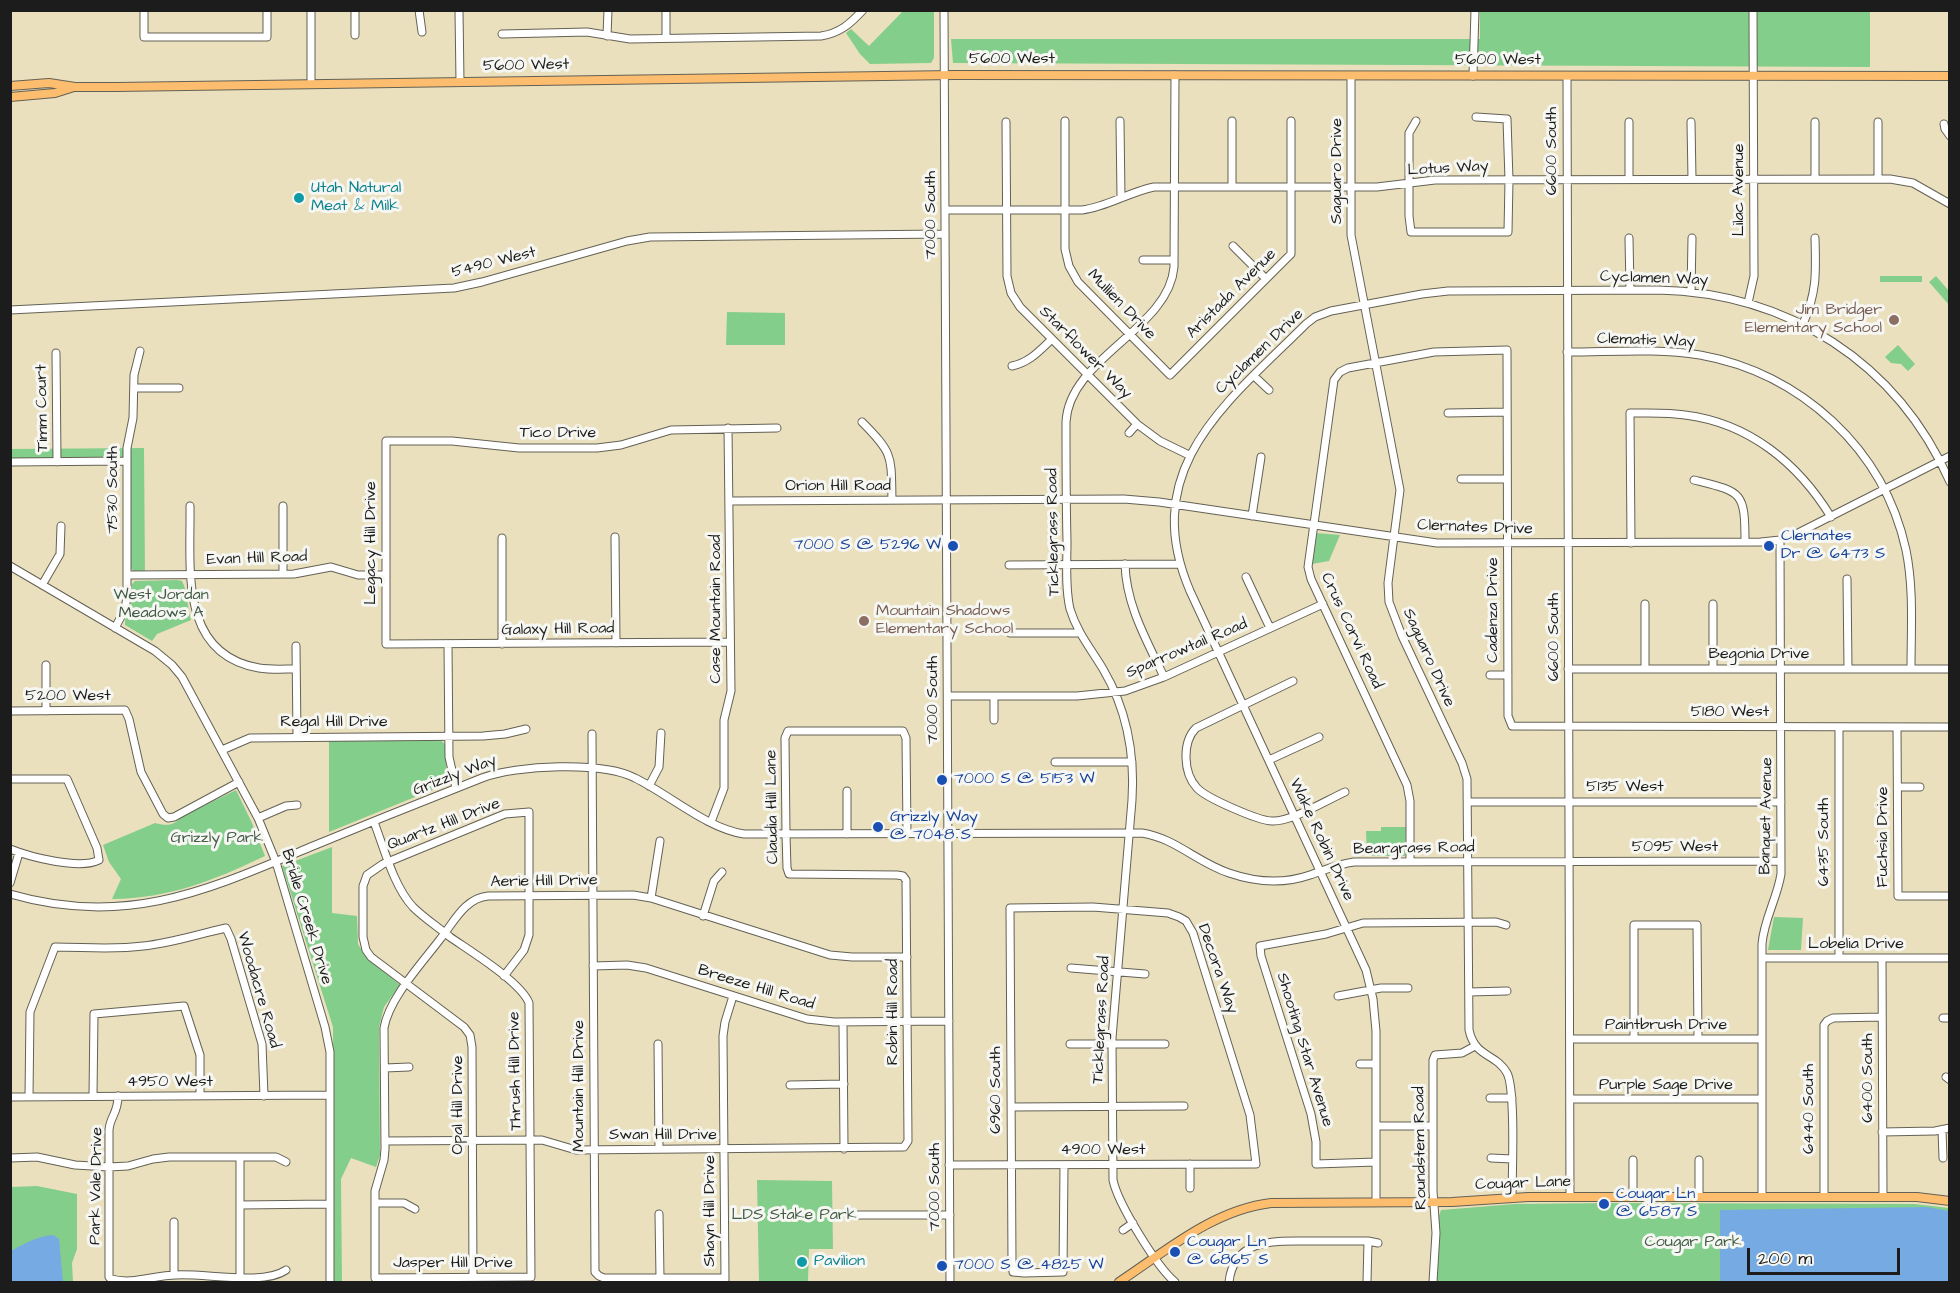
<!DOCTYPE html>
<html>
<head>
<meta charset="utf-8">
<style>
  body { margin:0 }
  #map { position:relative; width:1960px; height:1293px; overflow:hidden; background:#eae0be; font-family:"Architects Daughter",sans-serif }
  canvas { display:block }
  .frame { position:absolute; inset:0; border:12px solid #1c1c1c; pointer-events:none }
  .scale { position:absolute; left:1747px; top:1248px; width:153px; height:27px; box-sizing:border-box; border:3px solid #1c1c1c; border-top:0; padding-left:8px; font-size:18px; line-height:21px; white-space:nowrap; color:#1c1c1c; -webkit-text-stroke:4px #f6f6f2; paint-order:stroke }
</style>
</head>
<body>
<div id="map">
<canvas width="1960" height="1293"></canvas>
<div class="frame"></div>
<div class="scale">200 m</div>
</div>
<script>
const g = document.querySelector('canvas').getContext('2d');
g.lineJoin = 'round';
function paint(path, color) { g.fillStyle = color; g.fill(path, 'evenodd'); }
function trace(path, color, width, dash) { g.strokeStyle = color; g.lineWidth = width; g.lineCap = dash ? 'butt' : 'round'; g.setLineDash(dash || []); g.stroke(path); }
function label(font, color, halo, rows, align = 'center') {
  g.font = font + ' "Architects Daughter",sans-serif'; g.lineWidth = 6; g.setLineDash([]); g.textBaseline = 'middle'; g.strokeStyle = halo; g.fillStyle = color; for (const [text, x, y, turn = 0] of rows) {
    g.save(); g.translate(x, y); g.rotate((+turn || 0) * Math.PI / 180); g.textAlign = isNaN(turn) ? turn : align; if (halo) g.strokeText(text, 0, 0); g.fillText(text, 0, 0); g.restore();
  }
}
paint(new Path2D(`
  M904 10 934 11V58L931 63 870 64 860 54 846 33 851 29 869 46Z
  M1480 11H1870V67L953 63 951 39H1480Z
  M1880 276H1922V282H1880Z
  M1936 276 1949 291V305L1929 282Z
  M727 312 785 313V345H726Z
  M1898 345 1915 364 1908 371 1901 364 1891 363 1885 357Z
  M144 448 145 572H134L130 567V471L121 459H11L10 449Z
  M1316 533 1340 535 1329 561 1312 564Z
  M177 580 182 581C188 592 187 607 191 620L157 634 152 641 125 625V620L131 608 132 584 135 581Z
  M439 739 445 744 446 765 449 780 447 784 329 832V740Z
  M236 790 252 823 265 856C212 881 171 898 112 899L121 879 109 862 103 845 155 823C166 826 174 826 181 817Z
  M1381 827H1406L1405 856H1367L1366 831H1381Z
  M332 847V913L357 916 358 944 366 957 400 985 384 1007 379 1027 380 1155 376 1167 351 1158 341 1179 342 1282H334L333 1027 282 866Z
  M1774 917 1803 918 1801 950H1768Z
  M757 1180 832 1181 833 1249H809L808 1282H759Z
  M37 1186 77 1194V1249L72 1263 73 1282H11L10 1187Z
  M1609 1203 1915 1204 1949 1208V1282H1438L1436 1280 1438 1219 1441 1210 1515 1204Z`), '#84ce8b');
paint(new Path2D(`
  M1927 1207 1949 1211V1282H1720V1210Z
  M53 1235 59 1239 63 1282H11V1251C24 1244 37 1236 53 1235Z`), '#75aae2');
const minor = new Path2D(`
  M144 10V37H267V10
  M311 10V84
  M419 10 422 32
  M459 10 460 82
  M666 10V38
  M944 10 950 1282
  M502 34 587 32 630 39 821 36C840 33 850 24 863 10
  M355 35V10
  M607 36 608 10
  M1175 75 1174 267C1169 329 1069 358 1066 422 1066 462 1066 501 1067 541 1067 563 1065 587 1070 609 1077 632 1091 649 1103 669 1126 708 1135 754 1132 800L1112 1038 1113 1180C1118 1204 1157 1267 1175 1282
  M1351 76V235L1400 490 1388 583 1389 602 1402 636 1462 763 1467 779 1469 1030C1475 1058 1496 1053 1507 1073 1516 1090 1512 1174 1512 1198
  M1473 76 1475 10
  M1567 76 1570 1197
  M1065 121V249L1069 266 1078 282 1170 375 1291 254V121
  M1120 121 1121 198
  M1416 121 1409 133V216L1411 232H1508L1509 180 1507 119 1476 117
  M1006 122 1007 276 1011 293 1020 307 1137 424 1160 441 1189 455
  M1629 122V179
  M1691 122 1692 179
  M1815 122V178
  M1878 122V178
  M1944 124 1945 129 1950 136
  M1232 187V121
  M945 210H1082C1107 207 1129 192 1154 187H1377L1435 180 1890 179 1913 183 1950 204
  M1629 238 1630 290
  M1233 246 1266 279
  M1143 260H1174
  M1691 292 1692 238
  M1748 303 1754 276 1753 10
  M10 310 454 288 482 282 627 241 650 237 945 234
  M1803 324C1817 292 1816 273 1815 238
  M1567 352C1611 352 1657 348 1700 355 1801 373 1884 449 1906 550 1914 589 1911 629 1911 669
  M56 353 57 462
  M1012 366C1030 362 1039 351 1052 339
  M1254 376 1269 390
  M134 388H179
  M1448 413 1507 412
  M862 422C894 454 891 456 892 500
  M1129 433 1137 424
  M10 462 127 461
  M1461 479H1507
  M1694 480C1742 492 1745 491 1745 542
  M730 501 1124 499 1159 502 1437 543 1761 542 1780 540 1794 535 1950 456
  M190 506C191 567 178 654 259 668 271 670 284 669 296 669
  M283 506V574
  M1252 516 1261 457
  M615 537 616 643
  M502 538V644
  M1631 543 1630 413C1649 413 1667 412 1685 415 1749 423 1798 463 1831 517
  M1125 564C1126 605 1147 641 1164 677
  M1009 565 1180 564
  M10 566 155 651 172 665 182 677 258 818 276 862 325 1027 330 1052V1282
  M127 575 294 574 331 567 358 575H386
  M1246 577 1270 628
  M1847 579 1848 669
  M42 585 60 554 61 526
  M115 628 125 609 127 597V448L133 418 134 375 140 351
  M1010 633H1080
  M730 642 386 644V441H452L519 448H597L621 445 671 430 777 428
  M448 644 449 757 456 788
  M296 646 297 737
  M46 665V711
  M1568 669H1950
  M1645 669V604
  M1713 669V604
  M1490 675H1508
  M1293 681 1196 728C1182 742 1183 773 1197 788 1206 798 1259 821 1272 821 1291 822 1327 800 1345 792
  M948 696H1077L1125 691 1164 677 1323 604
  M994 696V720
  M10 711 125 710 129 719 141 772 163 814 168 818 174 817 239 782
  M1839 727V958
  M1897 727 1898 896H1950
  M592 734 595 1272 599 1276 604 1278H725
  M222 750 250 738 483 736 505 734 526 729
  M1269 760 1319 737
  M1055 762H1132
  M10 779H67L97 848 99 860C80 870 30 857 10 849
  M649 786 659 767 661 733
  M1898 787H1920
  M847 791V834
  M1468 802H1781
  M258 818 286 806 297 805
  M374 822C384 848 394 887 413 907 424 918 438 927 450 937 470 951 521 982 529 1003L531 1277 375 1278V1191L384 1160 385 1149 384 1028C389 998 423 962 441 938 454 922 465 898 488 896L633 895 651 898 830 955 852 957H907
  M711 822 724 788V720L731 691 728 428
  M1410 862V801L1407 785 1311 579 1308 567 1334 380 1340 372 1348 368 1434 352 1507 350 1508 716 1512 726 1950 727
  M10 883 19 853
  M10 894C127 928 208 890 313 846 369 823 426 800 482 778 516 765 603 761 635 778 670 795 706 828 744 834L1142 833C1175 838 1198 863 1229 873 1255 882 1284 884 1310 875 1325 870 1338 864 1354 862L1781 861
  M651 898 660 841
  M703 916 714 881 722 872
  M1762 958H1950
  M1882 958 1883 1197
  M593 966 627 965 646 968 807 1019 834 1022 949 1021
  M1071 968 1145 974
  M1469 992 1507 991
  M1338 996 1381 988H1408
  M1943 1018H1950
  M843 1022 844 1149
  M1570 1039H1762
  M1634 1039V925H1697L1698 1039
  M658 1044 659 1149
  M1070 1044H1165
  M1360 1064H1376
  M385 1068 409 1067
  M1946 1077 1950 1080
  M790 1085 844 1084
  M93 1096 94 1014 184 1006 200 1055V1096
  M118 1096C118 1114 110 1116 109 1130V1277L111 1279C133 1285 154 1275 176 1275 205 1273 263 1286 286 1270
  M10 1097 330 1095
  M29 1097 30 1012 55 947C84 947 113 950 143 946 172 943 198 934 226 928L231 939 262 1044 264 1096
  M1490 1098H1512
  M1570 1099H1762
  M1011 1107 1184 1106
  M1376 1126H1433
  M1942 1130 1943 1158
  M1882 1132 1935 1131 1950 1128
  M385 1141 542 1140 576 1150 904 1147 908 1141 906 880 903 876 897 875 789 874 787 868 786 834 785 738 788 731H903L906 738 907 834
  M10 1158 37 1157 75 1165 109 1167 128 1166 153 1159 169 1157H276L286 1162
  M1491 1158 1512 1159
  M1376 1162 1316 1164V1142L1311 1114 1261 956 1260 946 1326 934 1363 923 1496 922 1506 925
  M1190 1164V1188
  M949 1165C1052 1165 1154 1164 1256 1164L1250 1115 1193 933 1186 921 1179 917 1168 913 1093 907 1010 908C1010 1026 1011 1144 1012 1261L1013 1272 1024 1273 1063 1272 1064 1165
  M1633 1197V1160
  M1699 1197V1160
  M1762 1197V944C1764 919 1777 899 1781 874L1780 540
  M1824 1197V1025L1827 1021 1833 1018 1882 1017
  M1376 1202V1031L1373 999 1366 970 1190 591C1137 467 1229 401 1306 324L1315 317 1331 311 1422 294 1448 291 1658 290C1788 293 1897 362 1950 482
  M375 1203H404L415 1209
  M240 1205 330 1204
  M659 1214 660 1278
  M856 1215H950
  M174 1222V1275
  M1123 1230 1133 1223
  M240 1278V1157
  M725 1280 723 1036 725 1022 733 996
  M473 1282 472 1047 470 1035 464 1027 371 957 366 950 363 937V886L367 875 383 864 495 818 505 814 529 812V935L524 950 504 976
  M1229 1282C1234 1237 1277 1241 1311 1241 1330 1241 1349 1241 1368 1241L1378 1243
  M1367 1282 1368 1241
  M1433 1282 1436 1233 1433 1191V1060L1435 1055 1462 1053 1475 1046`);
const major = new Path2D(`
  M10 86 49 83 75 87H116L954 75 1950 76
  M10 97 55 93 74 87
  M1119 1282C1166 1251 1213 1210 1271 1203L1452 1202 1528 1197H1917L1950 1201`);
trace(minor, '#646155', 9);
trace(major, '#646155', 10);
trace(minor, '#fff', 7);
trace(major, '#fcbd6f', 8);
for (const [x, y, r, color] of [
  [299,198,6,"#0f9aa8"],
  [1894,320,6,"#8d6e63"],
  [953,546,6,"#1a4fb4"],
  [1769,546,6,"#1a4fb4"],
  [864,621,6,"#8d6e63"],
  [942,780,6,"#1a4fb4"],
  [878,827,6,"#1a4fb4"],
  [1604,1204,6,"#1a4fb4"],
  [1175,1252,6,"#1a4fb4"],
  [802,1262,6,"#0f9aa8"],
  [942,1266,6,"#1a4fb4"]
]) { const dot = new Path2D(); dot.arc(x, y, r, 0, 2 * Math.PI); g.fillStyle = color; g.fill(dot); trace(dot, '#f6f6f2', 2); }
label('16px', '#1c1c1c', '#f6f6f2', [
  ["5600 West",1012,60],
  ["5600 West",1498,61],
  ["5600 West",526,66,-1],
  ["6600 South",1553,151,-90],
  ["Lotus Way",1448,169,-3],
  ["Saguaro Drive",1338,171,-90],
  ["Lilac Avenue",1740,190,-90],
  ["7000 South",932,215,-90],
  ["5490 West",494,263,-14],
  ["Cyclamen Way",1654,279,2],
  ["Aristada Avenue",1232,294,-45],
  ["Mullien Drive",1121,305,46],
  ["Clematis Way",1646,341,2],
  ["Cyclamen Drive",1260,352,-44],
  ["Starflower Way",1085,353,45],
  ["Timm Court",43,408,-91],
  ["Tico Drive",558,434],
  ["Orion Hill Road",838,487],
  ["7530 South",114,490,-90],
  ["Clernates Drive",1475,528,2],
  ["Ticklegrass Road",1054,532,-91],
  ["Legacy Hill Drive",372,543,-90],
  ["Evan Hill Road",257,559,-2],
  ["Case Mountain Road",717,609,-90],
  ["Cadenza Drive",1494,610,-90],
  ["Galaxy Hill Road",558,630,-1],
  ["Crus Corvi Road",1351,631,65],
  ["6600 South",1555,637,-90],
  ["Sparrowtail Road",1187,649,-23],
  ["Begonia Drive",1759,655],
  ["Saguaro Drive",1428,658,66],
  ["5200 West",68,697],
  ["7000 South",934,700,-90],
  ["5180 West",1730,713],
  ["Regal Hill Drive",334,723],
  ["Grizzly Way",455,776,-21],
  ["5135 West",1625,788],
  ["Claudia Hill Lane",773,807,-91],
  ["Banquet Avenue",1767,816,-89],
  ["Quartz Hill Drive",444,825,-21],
  ["Fuchsia Drive",1884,837,-90],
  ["Wake Robin Drive",1321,840,65],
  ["6435 South",1825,842,-90],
  ["5095 West",1675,848],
  ["Beargrass Road",1414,849,-1],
  ["Aerie Hill Drive",544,882,-1],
  ["Bridle Creek Drive",306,917,73],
  ["Lobelia Drive",1856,945],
  ["Decora Way",1217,969,71],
  ["Breeze Hill Road",756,988,17],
  ["Woodacre Road",258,990,74],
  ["Robin Hill Road",894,1012,-90],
  ["Ticklegrass Road",1102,1020,-87],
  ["Paintbrush Drive",1666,1026],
  ["Shooting Star Avenue",1304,1050,73],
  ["Thrush Hill Drive",516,1071,-91],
  ["6400 South",1869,1078,-90],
  ["4950 West",170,1083],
  ["Mountain Hill Drive",580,1086,-90],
  ["Purple Sage Drive",1666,1086],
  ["6960 South",997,1090,-90],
  ["Opal Hill Drive",459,1105,-90],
  ["6440 South",1810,1109,-90],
  ["Swan Hill Drive",663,1136],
  ["Roundstem Road",1421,1148,-91],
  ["4900 West",1103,1151],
  ["Cougar Lane",1523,1184,-2],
  ["Park Vale Drive",97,1186,-89],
  ["7000 South",936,1187,-90],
  ["Shayn Hill Drive",711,1211,-90],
  ["Jasper Hill Drive",453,1264]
]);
label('16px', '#0d838f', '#f6f6f2', [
  ["Utah Natural",311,189],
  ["Meat & Milk",311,207],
  ["Pavilion",814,1262]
], 'left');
label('16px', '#785e54', '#f6f6f2', [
  ["Jim Bridger",1882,311],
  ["Elementary School",1882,329],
  ["Mountain Shadows",876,612,"left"],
  ["Elementary School",876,630,"left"]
], 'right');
label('16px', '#164399', '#f6f6f2', [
  ["Clernates",1781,537],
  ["Dr @ 6473 S",1781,555],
  ["7000 S @ 5296 W",941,546,"right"],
  ["7000 S @ 5153 W",954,780],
  ["Grizzly Way",890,818],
  ["@ 7048 S",890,836],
  ["Cougar Ln",1616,1195],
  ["@ 6587 S",1616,1213],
  ["Cougar Ln",1187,1243],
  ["@ 6865 S",1187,1261],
  ["7000 S @ 4825 W",954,1266]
], 'left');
label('16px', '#405a43', '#f6f6f2', [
  ["West Jordan",161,596],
  ["Meadows A",161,614],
  ["Grizzly Park",217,839],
  ["LDS Stake Park",794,1216],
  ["Cougar Park",1693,1243]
]);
</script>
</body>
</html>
